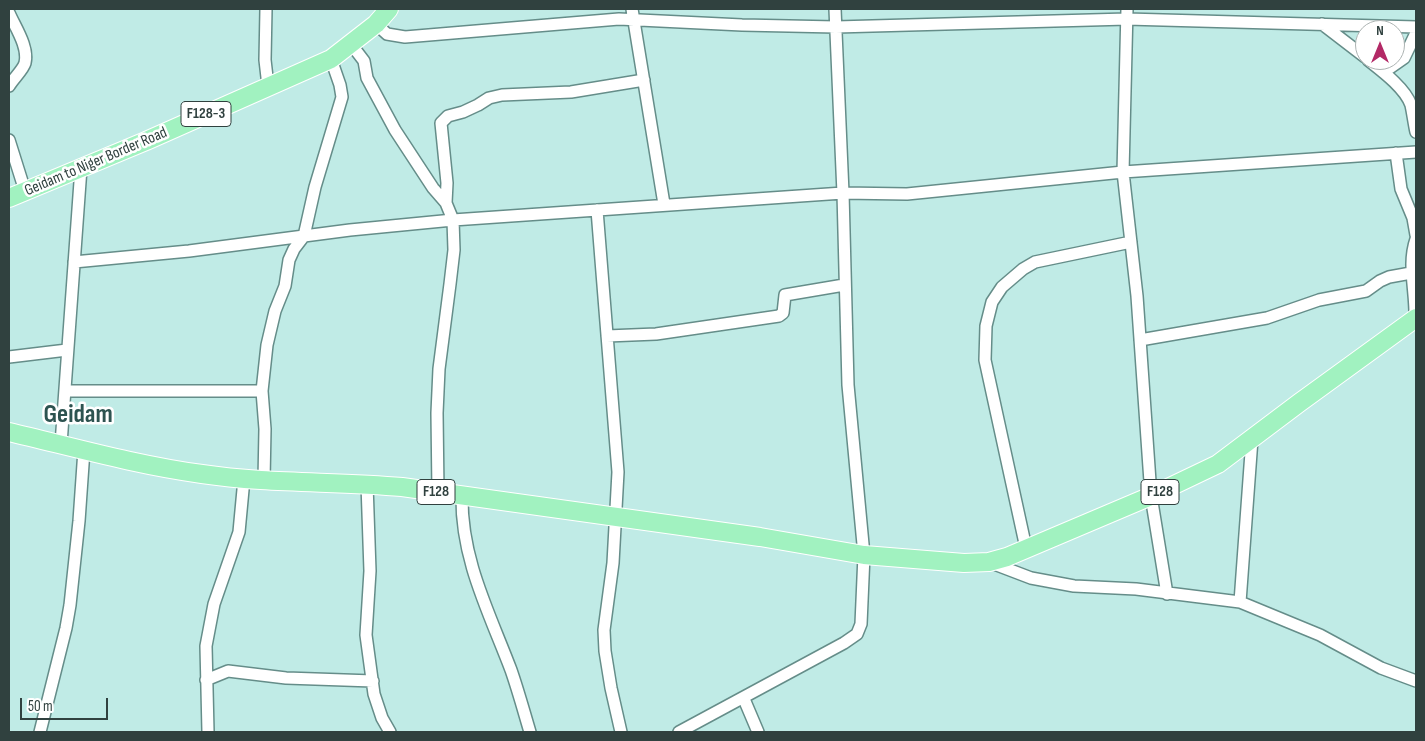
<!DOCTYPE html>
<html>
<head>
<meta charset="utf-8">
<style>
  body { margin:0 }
  #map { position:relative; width:1425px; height:741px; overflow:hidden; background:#c0ebe6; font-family:"Sofia Sans Condensed",sans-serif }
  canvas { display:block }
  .frame { position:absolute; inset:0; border:10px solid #30413f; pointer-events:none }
  .north { position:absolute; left:1355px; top:20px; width:50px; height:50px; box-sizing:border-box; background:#fff; border:1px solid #acb3b2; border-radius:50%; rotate:0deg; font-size:14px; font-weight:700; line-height:20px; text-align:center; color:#30413f }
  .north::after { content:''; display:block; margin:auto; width:18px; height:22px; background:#b32966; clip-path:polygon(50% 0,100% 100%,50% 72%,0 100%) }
  .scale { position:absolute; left:20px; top:698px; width:88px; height:22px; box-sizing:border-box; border:2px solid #30413f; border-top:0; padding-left:6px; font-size:15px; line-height:18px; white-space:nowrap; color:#30413f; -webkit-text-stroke:4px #fff; paint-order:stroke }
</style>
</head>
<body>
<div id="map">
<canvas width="1425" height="741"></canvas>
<div class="frame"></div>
<div class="north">N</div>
<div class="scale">50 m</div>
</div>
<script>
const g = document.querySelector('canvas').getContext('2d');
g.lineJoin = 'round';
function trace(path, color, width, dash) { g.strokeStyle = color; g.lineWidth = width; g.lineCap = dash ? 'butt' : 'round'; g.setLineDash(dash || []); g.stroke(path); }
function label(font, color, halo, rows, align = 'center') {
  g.font = font + ' "Sofia Sans Condensed",sans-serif'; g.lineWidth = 5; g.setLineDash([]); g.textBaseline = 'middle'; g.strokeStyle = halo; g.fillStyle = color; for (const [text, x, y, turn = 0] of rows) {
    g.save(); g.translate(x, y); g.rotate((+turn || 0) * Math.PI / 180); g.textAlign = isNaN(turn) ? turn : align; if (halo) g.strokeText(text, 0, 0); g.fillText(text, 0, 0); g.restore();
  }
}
const minor = new Path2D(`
  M266 9 265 60 268 86
  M632 9 664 204
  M1127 9 1123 172 1137 296 1151 496 1167 594
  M9 13C15 27 29 47 25 63 23 70 13 79 9 86
  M376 24 387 34 405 37 619 19 742 25 836 27 1127 19 1416 27
  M1322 24 1365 57
  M351 44 364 61 367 78 395 130 433 188 446 203 453 220 454 250 450 284 439 369 437 413 438 492
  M1368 60C1382 71 1405 88 1411 105 1413 114 1414 123 1416 132
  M1384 72 1404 58 1416 33
  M9 140 25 191
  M1396 153 1401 189 1413 218 1416 235
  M446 203 447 183 441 123 448 116 463 112 478 105 489 98 502 95 571 92 644 80
  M597 210 618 472 613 563 604 630 605 651 611 688 621 732
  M74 262 189 251 350 230 453 220 843 193 907 194 1123 172 1416 152
  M1415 319C1416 291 1407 265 1416 239
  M607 336 656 334 779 316 783 313 785 295 844 285
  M1140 340 1267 318 1319 300 1366 291 1380 281 1389 277 1411 273
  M9 357 67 350
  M65 391H262
  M61 444 81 168
  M264 480 265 429 262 391 267 345 275 311 285 286 289 260 294 249 304 236 315 187 342 97 340 85 331 59
  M367 484 370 571 366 635 374 694 382 718 390 732
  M462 496C461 559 489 612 511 670 518 690 524 712 530 732
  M1026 548 985 360 986 326 992 302 1002 287 1023 269 1035 262 1131 242
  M989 562 1031 578 1074 586 1136 589 1240 602 1320 635 1381 668 1416 681
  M1240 602 1252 439
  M206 680 228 671 286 678 373 681
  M744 699 758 732
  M40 732 66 628 70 605 79 521 84 450
  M208 732 206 646 214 604 239 532 244 479
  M679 732 844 643 857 634 861 624 864 555 848 385 843 193 835 9`);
const primary = new Path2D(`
  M9 198 146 141 331 59 376 24 389 9
  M9 432C73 447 136 465 202 474 268 484 336 481 402 487L760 537 864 555 964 563 989 562 1007 557 1151 496 1218 464 1299 403 1416 318`);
trace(minor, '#658d89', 14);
trace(primary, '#fff', 20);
trace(minor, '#fff', 11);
trace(primary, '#a1f2c0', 18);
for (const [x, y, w] of [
  [206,114,50],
  [436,492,38],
  [1160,492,38]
]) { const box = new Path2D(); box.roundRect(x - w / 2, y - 12.5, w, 25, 4); g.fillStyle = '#fff'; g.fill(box); trace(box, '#30413f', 1); }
label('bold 15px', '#30413f', null, [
  ["F128-3",206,114],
  ["F128",436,492],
  ["F128",1160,492]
]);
label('16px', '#30413f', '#fff', [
  ["Geidam to Niger Border Road",96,162,-23]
]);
label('bold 26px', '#2d5350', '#fff', [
  ["Geidam",78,415]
]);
</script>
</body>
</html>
